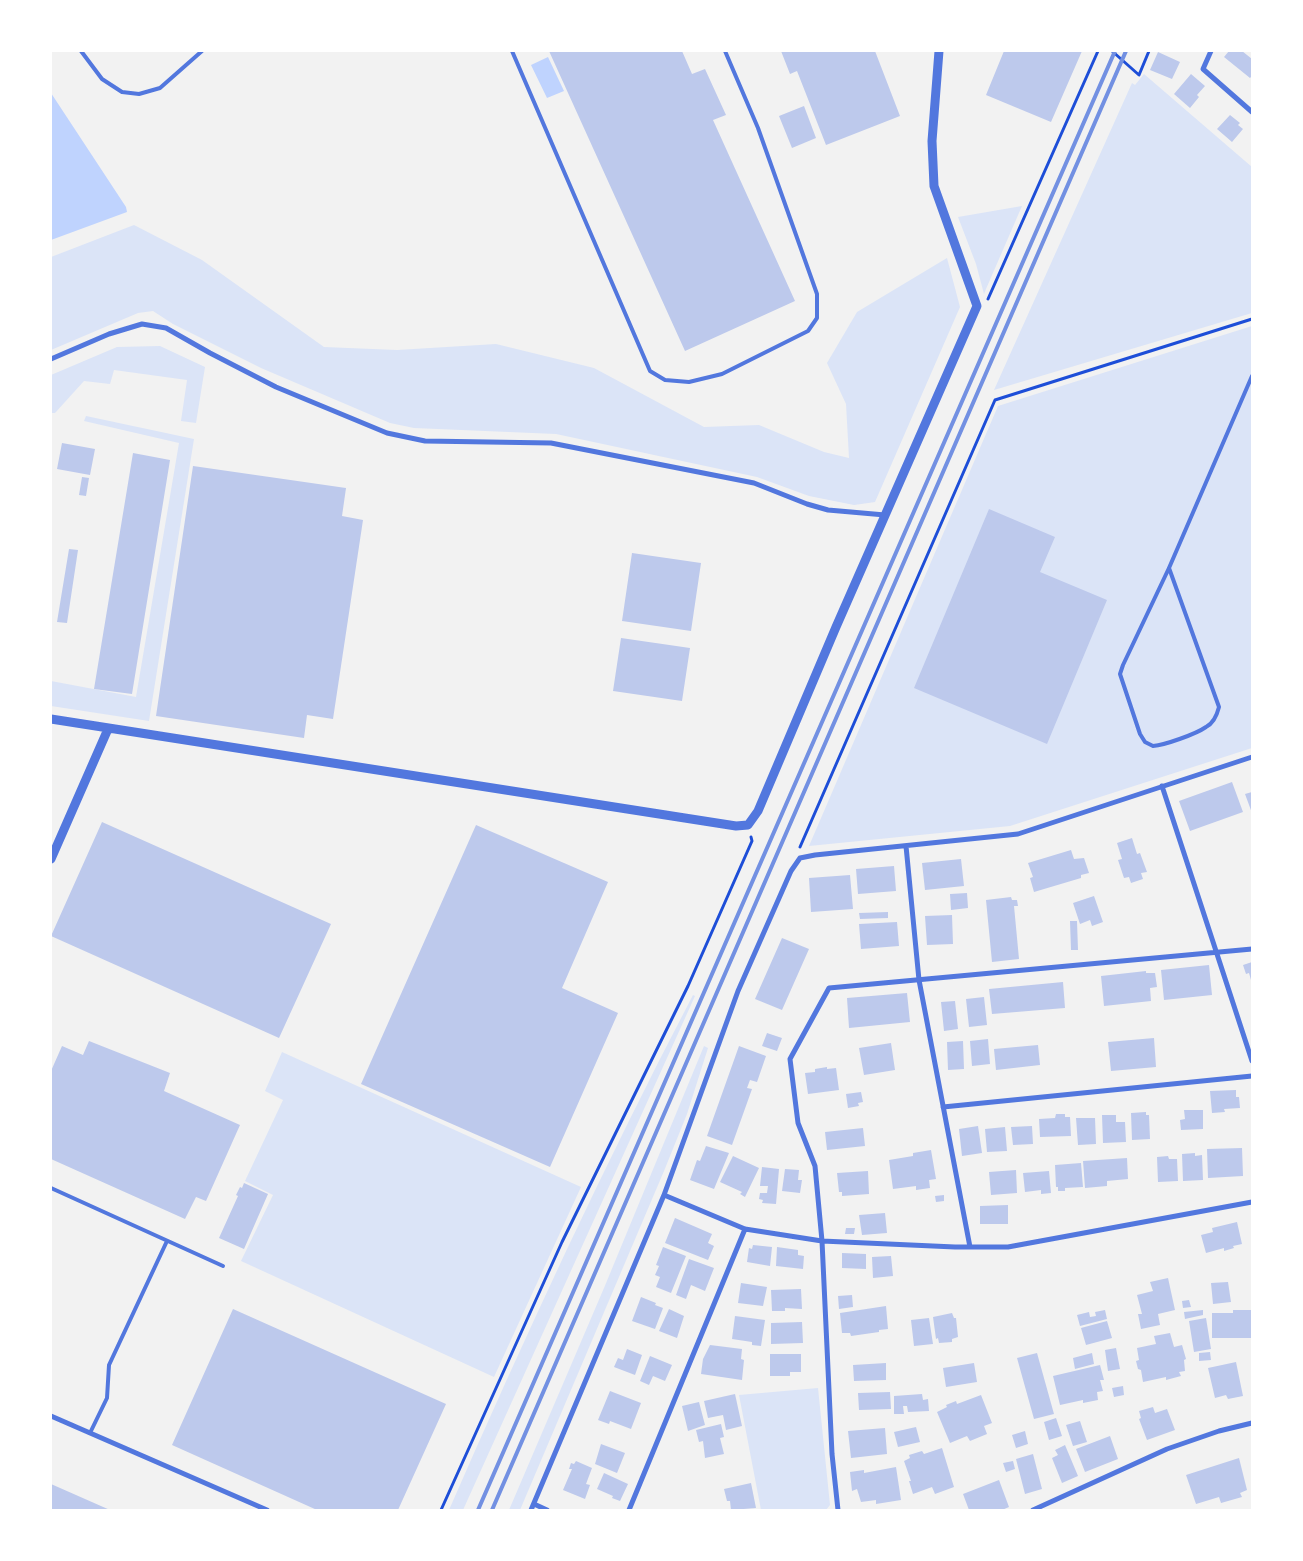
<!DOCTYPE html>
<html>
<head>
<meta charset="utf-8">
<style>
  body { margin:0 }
  #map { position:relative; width:1303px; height:1561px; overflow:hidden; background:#f2f2f2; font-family:"Asap Condensed",sans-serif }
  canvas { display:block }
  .frame { position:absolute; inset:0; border:52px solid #fff; pointer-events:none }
</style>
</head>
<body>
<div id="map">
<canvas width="1303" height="1561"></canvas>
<div class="frame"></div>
</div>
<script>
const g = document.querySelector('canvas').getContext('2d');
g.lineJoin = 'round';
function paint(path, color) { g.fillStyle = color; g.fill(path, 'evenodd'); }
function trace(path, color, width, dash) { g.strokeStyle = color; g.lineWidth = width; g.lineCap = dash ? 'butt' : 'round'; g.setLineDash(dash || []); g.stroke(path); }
paint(new Path2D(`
  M1144 74 1252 167V313L994 390 1132 83 1135 85Z
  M1022 206 986 289 984 294 976 264 958 217Z
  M134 225 202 260 324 347 397 350 496 344 594 368 704 427 759 425 824 452 849 458 846 404 827 363 857 312 947 258 960 307 875 502 854 505 809 496 757 477 556 434 414 428 390 423 261 368 173 324 153 311 138 313 51 350V257Z
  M1252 326V748L1010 826 809 846 998 406Z
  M160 346 205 367 196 423 181 421 187 380 114 370 110 384 84 381 55 413H51V375L117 347Z
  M86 416 194 439 149 721 51 706V681L136 697 179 443 84 421Z
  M693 995 695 996 463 1510H449C525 1336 605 1163 693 995Z
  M704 1046 708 1048 687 1114 664 1171 520 1510H509L604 1288Z
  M282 1052 581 1187 494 1377 241 1261 273 1195 245 1181 283 1100 265 1091Z
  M818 1388 830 1505 826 1510H761L739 1395Z`), '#dbe4f7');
paint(new Path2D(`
  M548 57 564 91 547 98 531 65Z
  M51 93 126 207 127 212 51 240Z`), '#bfd3fe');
paint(new Path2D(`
  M549 51H682L692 74 705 69 726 115 713 120 795 301 685 351Z
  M781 51H875L900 116 826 145 797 71 790 74Z
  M1004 51H1082L1051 122 986 95Z
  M1229 51H1242L1252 59V76L1250 78 1224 57Z
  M1158 52 1180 62 1172 79 1150 70Z
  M1191 74 1205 86 1197 95 1199 97 1190 108 1174 94Z
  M804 106 816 138 792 148 779 116Z
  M1230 115 1240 123 1238 125 1243 129 1232 142 1217 129Z
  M62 443 95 449 90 475 57 469Z
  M133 453 170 460 132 694 94 689Z
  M193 466 346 488 342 516 363 520 333 719 307 715 304 738 156 716Z
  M82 477 89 478 86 496 79 495Z
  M989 509 1055 537 1040 572 1107 600 1047 744 914 688Z
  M69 549 78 550 67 623 57 622Z
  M632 553 701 563 691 631 622 621Z
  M621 638 690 648 682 701 613 691Z
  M1232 782 1243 812 1190 831 1179 801Z
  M1252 792V813L1245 794Z
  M102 822 331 924 279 1038 51 936Z
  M476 825 608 882 562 988 618 1013 550 1167 361 1084Z
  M1132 838 1137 854 1140 853 1147 872 1141 873 1143 879 1131 883 1129 877 1124 878 1118 860 1122 859 1117 843Z
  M1071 850 1074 859 1084 858 1089 873 1081 875V878L1034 892 1030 878 1033 877 1028 863Z
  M961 859 964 886 925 890 922 863Z
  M894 866 896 891 858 894 856 869Z
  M850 875 853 909 811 912 809 878Z
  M967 893 968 908 951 910 950 894Z
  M1094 896 1103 922 1092 926 1090 920 1080 924 1073 903Z
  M1011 897 1012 900H1017L1018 906H1014L1019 959 992 962 986 900Z
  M888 912V918L860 919 859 913Z
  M952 915 953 944 927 945 925 916Z
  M1070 921H1077L1078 950H1071Z
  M897 922 899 946 861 949 859 924Z
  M782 938 809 949 782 1010 755 999Z
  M1252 962V980H1251L1249 973 1246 974 1243 965Z
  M1209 965 1212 995 1164 1000 1161 970Z
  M1146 971V973H1155L1157 987 1150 988 1151 1001 1104 1006 1101 976Z
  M1063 982 1065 1008 992 1014 989 989Z
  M907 993 910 1022 849 1028 847 998Z
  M984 997 987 1025 969 1027 966 999Z
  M955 1001 958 1029 944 1031 941 1002Z
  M767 1033 782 1038 777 1051 762 1046Z
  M1154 1038 1156 1067 1111 1071 1108 1042Z
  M988 1039 990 1064 972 1066 970 1041Z
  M89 1041 170 1073 164 1091 240 1125 206 1201 196 1197 185 1219 51 1159V1071L62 1046 83 1055Z
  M963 1041 964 1069 948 1070 947 1042Z
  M891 1043 895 1070 864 1075 859 1048Z
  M1038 1045 1040 1065 996 1070 994 1049Z
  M739 1046 766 1056 757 1082 750 1080 747 1088 752 1089 732 1145 707 1136Z
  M827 1067V1069L836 1068 839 1090 808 1094 805 1073 815 1072V1069Z
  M1236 1090V1097H1239L1240 1108 1224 1109 1225 1112 1212 1113 1210 1091Z
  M861 1092 863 1102 858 1103 859 1106 848 1108 846 1094Z
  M1184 1110H1203V1129L1181 1130 1180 1120 1185 1119Z
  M1146 1112V1115H1149L1150 1139 1132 1140 1131 1113Z
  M1056 1114H1065V1117H1070L1071 1136 1040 1137 1039 1119 1055 1118Z
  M1102 1115H1116V1122H1125L1126 1142 1103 1143Z
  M1076 1118H1095L1096 1144 1078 1145Z
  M978 1126 982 1153 962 1156 959 1129Z
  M1032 1126 1033 1144 1013 1145 1011 1127Z
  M1005 1127 1007 1151 987 1152 985 1129Z
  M863 1128 865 1146 827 1150 825 1132Z
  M706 1146 729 1153 714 1189 690 1180 697 1160 700 1161Z
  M1242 1148 1243 1176 1208 1178 1207 1149Z
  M931 1150 936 1179 929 1180 930 1188 916 1190V1186L893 1189 889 1160 913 1156V1153Z
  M1195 1153V1156L1202 1155 1203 1180 1183 1181 1182 1154Z
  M733 1156 759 1168 745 1197 740 1194 742 1192 720 1182Z
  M1168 1156 1169 1159H1177L1178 1181 1158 1182 1157 1157Z
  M1127 1158 1128 1179 1107 1181V1186L1085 1188 1083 1161Z
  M1081 1163 1083 1187 1065 1188V1191H1058V1187H1056L1055 1165Z
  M762 1167 779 1169 776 1204 762 1203 763 1200 759 1199 760 1193H767L768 1186H760Z
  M785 1169 799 1170 798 1180H802L800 1193 782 1191Z
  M1016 1170 1017 1193 991 1195 989 1172Z
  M868 1171 869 1194 842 1196V1192H839L837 1173Z
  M1049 1171 1051 1193 1041 1194V1190L1025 1192 1023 1173Z
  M244 1183 268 1194 244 1249 219 1238 238 1196 236 1195 240 1187 242 1188Z
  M944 1195V1201L936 1202 935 1196Z
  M1008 1205V1224H980V1206Z
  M885 1213 887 1233 862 1235 859 1215Z
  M675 1218 712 1234 708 1243 714 1246 708 1260 665 1243Z
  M1237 1222 1242 1244 1233 1246 1234 1248 1224 1251V1248L1206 1253 1201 1235 1213 1232 1212 1228Z
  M846 1228H855L854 1234H845Z
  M753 1245 772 1247 770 1266 747 1262 749 1248 752 1249Z
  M663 1247 686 1256 671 1293 656 1287 660 1277 655 1275 659 1266 656 1265Z
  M777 1247 798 1250V1255L804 1256 803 1269 776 1266Z
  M842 1253 866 1254V1269L842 1268Z
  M891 1256 893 1276 873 1278 872 1257Z
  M689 1259 714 1268 705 1291 691 1285 686 1299 676 1295Z
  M1168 1278 1175 1310 1158 1314 1160 1325 1141 1329 1138 1314H1142L1137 1295 1153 1291 1150 1282Z
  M1228 1282 1231 1302 1213 1304 1211 1283Z
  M741 1283 767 1287 763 1306 738 1303Z
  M801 1289 802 1309 785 1308V1311H772L771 1290Z
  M852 1295 853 1307 839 1309 838 1296Z
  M641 1297 656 1303 655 1305 663 1308 655 1329 632 1321Z
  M1189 1300 1191 1307 1183 1308 1182 1301Z
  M886 1306 888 1329 879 1330V1332L851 1336 850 1333H842L840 1313Z
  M233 1309 446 1404 398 1510H317L172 1445Z
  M669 1309 684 1316 677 1338 659 1331Z
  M1105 1310 1107 1319 1080 1326 1077 1315 1089 1312 1090 1317 1096 1316 1095 1312Z
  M1203 1310V1315L1185 1319 1184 1312Z
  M1233 1310H1252V1338H1212V1313H1233Z
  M952 1313 954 1318H956L958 1337 952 1339V1342L939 1343 938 1338 936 1339 933 1317Z
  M735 1316 765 1320 761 1346 752 1345V1342L732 1339Z
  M929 1318 933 1344 914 1346 911 1320Z
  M1206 1318 1211 1349 1194 1352 1189 1321Z
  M1107 1321 1112 1338 1086 1345 1081 1328Z
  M802 1322 803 1343 771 1344V1323Z
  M1170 1333 1174 1347 1182 1345 1186 1359 1184 1360 1185 1371 1179 1372 1181 1376 1166 1380V1377L1143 1382 1141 1370 1138 1369 1136 1361 1139 1360 1137 1348 1156 1344 1154 1336Z
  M710 1345 742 1349 741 1359 744 1360 742 1380 701 1374 703 1359Z
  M1116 1348 1120 1369 1108 1371 1105 1350Z
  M627 1349 642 1355 635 1375 614 1367 618 1358 623 1360Z
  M1210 1352 1211 1360 1199 1361V1353Z
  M1037 1353 1054 1414 1034 1419 1017 1358Z
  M1092 1353 1094 1364 1075 1369 1073 1358Z
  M770 1354H801V1372H790V1376H770Z
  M650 1356 672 1365 665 1381 653 1376 649 1385 640 1381Z
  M1236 1362 1243 1396 1228 1399 1226 1395 1215 1398 1208 1368Z
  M886 1363V1380L854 1381 853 1365Z
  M974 1363 977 1382 946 1387 943 1368Z
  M1100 1365 1104 1380H1100L1103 1391 1097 1392 1098 1400 1083 1403V1400L1060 1405 1053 1376Z
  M1123 1386 1124 1395 1114 1397 1112 1388Z
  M610 1391 641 1403 631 1429 610 1421 609 1424 598 1420Z
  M890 1392 891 1409 859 1410 858 1393Z
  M735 1394 742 1426 726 1430 723 1415 708 1418 704 1401Z
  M922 1394 923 1400 928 1399 929 1411 908 1412 907 1406H903L904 1414H894V1396Z
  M981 1395 992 1423 984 1426 987 1434 970 1441 967 1436 950 1443 937 1412 947 1407 946 1405 956 1401 957 1404Z
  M699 1402 705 1425 688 1431 682 1406Z
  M1153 1407 1155 1413 1167 1409 1175 1430 1147 1440 1139 1419 1141 1418 1139 1411Z
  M1056 1418 1062 1436 1049 1440 1044 1422Z
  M1080 1421 1087 1442 1073 1446 1066 1425Z
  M721 1424 724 1437 720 1438 724 1454 705 1458 703 1441 699 1442 696 1430Z
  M916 1427 920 1442 898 1447 894 1432Z
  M885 1428 887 1454 851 1458 848 1431Z
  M1025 1431 1028 1444 1016 1448 1012 1435Z
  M1110 1436 1118 1459 1085 1472 1076 1449Z
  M601 1444 625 1453 617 1473 595 1464Z
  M1065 1445 1078 1476 1062 1483 1052 1458 1058 1455 1055 1450Z
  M942 1448 954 1487 935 1494 932 1487 913 1494 909 1481H911L904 1461 910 1458 909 1455 922 1451 924 1454Z
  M1033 1454 1042 1489 1025 1494 1016 1459Z
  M1239 1458 1247 1490 1240 1493 1242 1497 1221 1503 1219 1497 1196 1504 1186 1475Z
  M576 1461 592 1468 586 1484 590 1485 585 1499 563 1490 572 1469H569L571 1463 574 1464Z
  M1013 1461 1015 1469 1006 1472 1003 1463Z
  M896 1467 901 1500 876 1504V1500L861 1502 857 1489 852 1491 850 1472 864 1470V1473Z
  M604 1473 628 1484 620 1501 612 1498 613 1496 597 1489Z
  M999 1480 1009 1507 1002 1510H969L963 1494Z
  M751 1483 756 1508 731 1510 730 1501H727L724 1489Z
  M51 1484 110 1510H51Z`), '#bdc9ec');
trace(new Path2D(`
  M1112 51 1139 75 1149 51
  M988 299 1098 51
  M800 847 995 400 1252 319
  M441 1510 562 1242 688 986 752 841 751 837`), '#1d4ed8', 3);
trace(new Path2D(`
  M81 51 102 79 122 92 139 94 160 88 202 51
  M512 51 650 371 665 380 689 382 722 374 808 331 817 318V294L758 128 725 51
  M1169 568 1219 707C1217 715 1214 723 1206 727 1196 734 1165 745 1153 746L1145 742 1140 734 1120 674 1123 665 1169 568 1252 376
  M51 1188 223 1266
  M90 1433 107 1398 109 1365 167 1241`), '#5277de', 4);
trace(new Path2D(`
  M1211 51 1203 69 1252 112
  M51 359 109 334 142 324 166 328 210 353 276 387 387 433 425 441 551 443 754 483 807 504 828 510 885 515
  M1162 786 1252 1061
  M906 846 919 980 970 1247
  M943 1107 1252 1076
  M664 1195 745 1229 822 1241 955 1247H1008L1252 1202
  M51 1416 267 1510
  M534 1504 547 1510
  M531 1510 664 1195 738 991 791 871 800 858 815 855 1018 834 1252 757
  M629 1510 745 1229
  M838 1510 832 1454 822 1241 815 1166 798 1123 790 1059 829 988 1252 949
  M1033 1510 1167 1449 1219 1431 1252 1423`), '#5277de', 5);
trace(new Path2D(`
  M51 719 736 826 748 825 758 811 836 627 977 306 934 186 932 141 939 51
  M51 859 108 729`), '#5277de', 9);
trace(new Path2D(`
  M478 1510 1115 51
  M492 1510 1126 51`), '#7290e2', 4);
</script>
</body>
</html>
